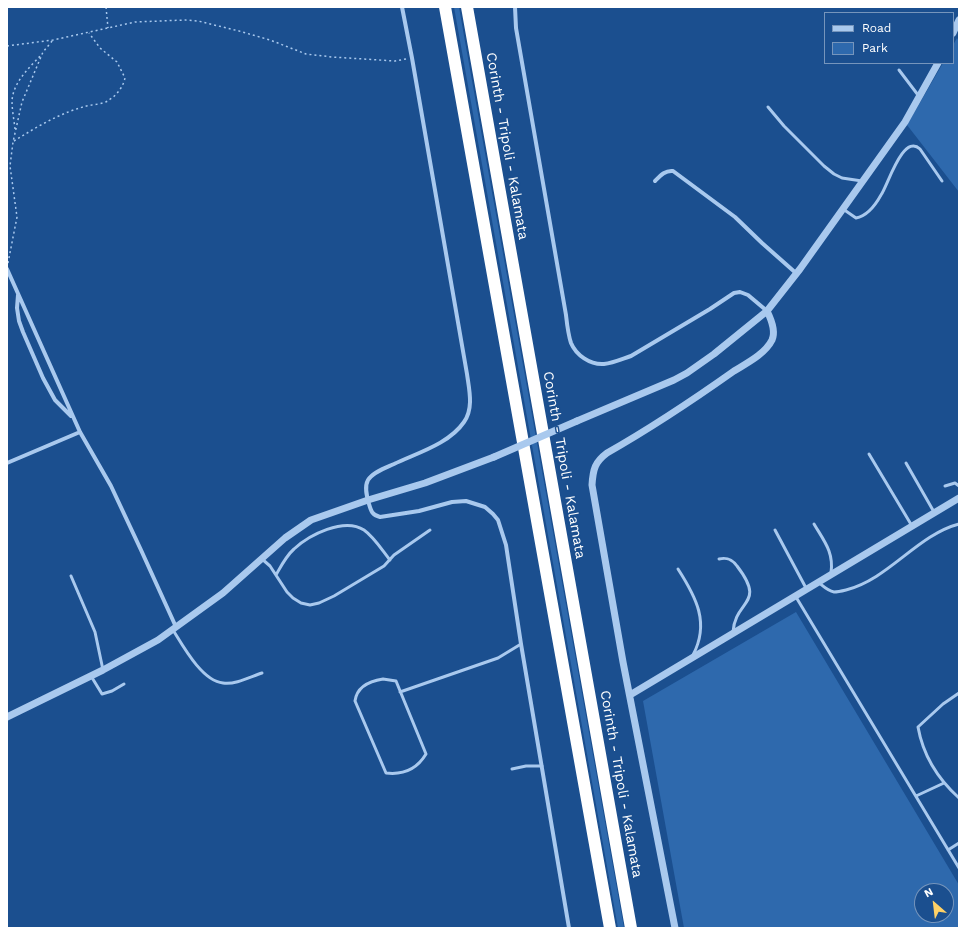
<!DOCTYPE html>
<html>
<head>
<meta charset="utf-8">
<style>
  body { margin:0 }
  #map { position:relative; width:966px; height:935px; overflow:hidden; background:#1b4f8f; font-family:"Work Sans",sans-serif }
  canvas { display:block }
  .frame { position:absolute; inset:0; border:8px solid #fff; pointer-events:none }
  .legend { position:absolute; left:824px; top:12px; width:130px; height:52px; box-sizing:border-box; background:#1b4f8f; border:1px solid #7695bc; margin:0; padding:5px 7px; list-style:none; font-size:12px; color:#fff }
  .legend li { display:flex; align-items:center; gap:8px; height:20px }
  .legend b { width:20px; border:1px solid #7695bc }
  .north { position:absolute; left:914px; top:883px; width:40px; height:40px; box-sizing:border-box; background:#1b4f8f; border:1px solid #7695bc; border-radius:50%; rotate:332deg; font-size:11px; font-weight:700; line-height:16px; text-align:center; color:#fff }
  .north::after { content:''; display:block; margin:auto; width:14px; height:18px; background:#ffd166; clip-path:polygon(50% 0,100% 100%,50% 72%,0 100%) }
</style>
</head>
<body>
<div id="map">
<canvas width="966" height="935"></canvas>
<div class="frame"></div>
<ul class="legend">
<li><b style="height:5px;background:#a9c9ee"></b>Road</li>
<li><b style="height:11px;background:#2e69ad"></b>Park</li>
</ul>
<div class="north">N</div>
</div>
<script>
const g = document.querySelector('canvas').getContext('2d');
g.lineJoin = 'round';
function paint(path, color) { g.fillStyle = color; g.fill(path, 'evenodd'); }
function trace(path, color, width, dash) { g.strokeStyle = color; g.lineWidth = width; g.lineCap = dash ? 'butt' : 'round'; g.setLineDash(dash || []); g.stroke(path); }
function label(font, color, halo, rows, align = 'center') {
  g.font = font + ' "Work Sans",sans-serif'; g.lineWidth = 3; g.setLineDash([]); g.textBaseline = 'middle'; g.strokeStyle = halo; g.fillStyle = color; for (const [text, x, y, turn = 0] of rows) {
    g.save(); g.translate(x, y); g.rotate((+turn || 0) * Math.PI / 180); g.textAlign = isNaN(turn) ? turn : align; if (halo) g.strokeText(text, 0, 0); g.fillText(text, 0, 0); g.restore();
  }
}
paint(new Path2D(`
  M454 7H459L464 36 624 928H618Z
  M957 38 959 41V192L907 125 943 63H953V45Z
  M796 612 959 885V928H684L643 701ZM922 891H946V915H922Z`), '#2e69ad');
trace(new Path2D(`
  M106 7 108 28
  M7 46 53 40 135 22 185 20 198 21 239 31 270 40 306 54 332 57 395 61 406 59
  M15 129C14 120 12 110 12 101 13 82 30 67 42 54
  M14 141C35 128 58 114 83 107 91 104 103 105 109 100 117 95 123 87 125 78L117 62 100 48 89 33
  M8 263 17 217 10 166 13 142 22 102 43 52 53 40`), '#a9c9ee', 1.5, [2, 3]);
trace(new Path2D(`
  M899 70 918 95
  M768 107 784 126 824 166 834 174 842 178 862 181
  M843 209 856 218C867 216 876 204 881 195 888 185 903 133 920 149L942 181
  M869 454 912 526
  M906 463 934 512
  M945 486 955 483 959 486
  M814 524C824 541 834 552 831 573
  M775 530 806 588
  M262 559 270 566 287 592 293 598 301 603 310 605 319 603 334 596 384 566 394 555 430 530
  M719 559C727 557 732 559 737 566 767 605 735 599 733 632
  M678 569C696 597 710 623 693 655
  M276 575C281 566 286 556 294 549 309 535 344 517 364 530 374 537 382 550 390 560
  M71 576 95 632 103 670
  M818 582C823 586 828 591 834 592 838 592 842 591 846 590 889 579 917 535 959 524
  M796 597 959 868
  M173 630C183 646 202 681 223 683 235 685 250 677 262 673
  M91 676 102 694 112 691 124 684
  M383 679 396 681 426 754C417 769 403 775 386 773L355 701C357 686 370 681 383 679Z
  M400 692 498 658 521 644
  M959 693 943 704 918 727C923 755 938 779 959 798
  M512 769 526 766H542
  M916 796 944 783
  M948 850 959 843`), '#a9c9ee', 3);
trace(new Path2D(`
  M402 7 412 58 467 374C469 389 474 408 464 422 449 444 417 453 394 464 385 468 373 472 368 480 364 487 367 497 369 504 371 511 372 515 380 517L419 511 452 502 466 501 485 507 493 514 498 520 506 545 521 644 569 928
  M515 7 516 28 566 315C567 324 568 334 571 343 576 355 590 365 604 364 613 363 622 359 631 356L710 309 734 293 740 292 748 295 767 311
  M655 181C660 176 665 170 673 171L735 217 762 243 797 274
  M7 269 80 432 111 486 141 550 176 627
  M18 295 17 308 19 321 23 332 43 378 55 400 71 416
  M7 463 80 432`), '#a9c9ee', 4);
trace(new Path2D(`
  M953 33 959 20
  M577 421 674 380 687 373 714 354 767 311 800 269 905 122 938 63
  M630 695 959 498
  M7 717 103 670 158 640 223 593 285 538 311 520 368 500 425 483 494 457
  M675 928 623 662 592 485C593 469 595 462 607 453 651 428 693 400 734 371 747 363 765 354 772 340 776 331 771 319 767 311`), '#a9c9ee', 7);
trace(new Path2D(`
  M445 7 610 928
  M467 7 631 928`), '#fff', 12);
trace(new Path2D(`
  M494 457 577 421`), '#a9c9ee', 7);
label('14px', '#fff', '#1b4f8f', [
  ["Corinth - Tripoli - Kalamata",507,146,80],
  ["Corinth - Tripoli - Kalamata",564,465,80],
  ["Corinth - Tripoli - Kalamata",621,784,80]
]);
</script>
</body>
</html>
